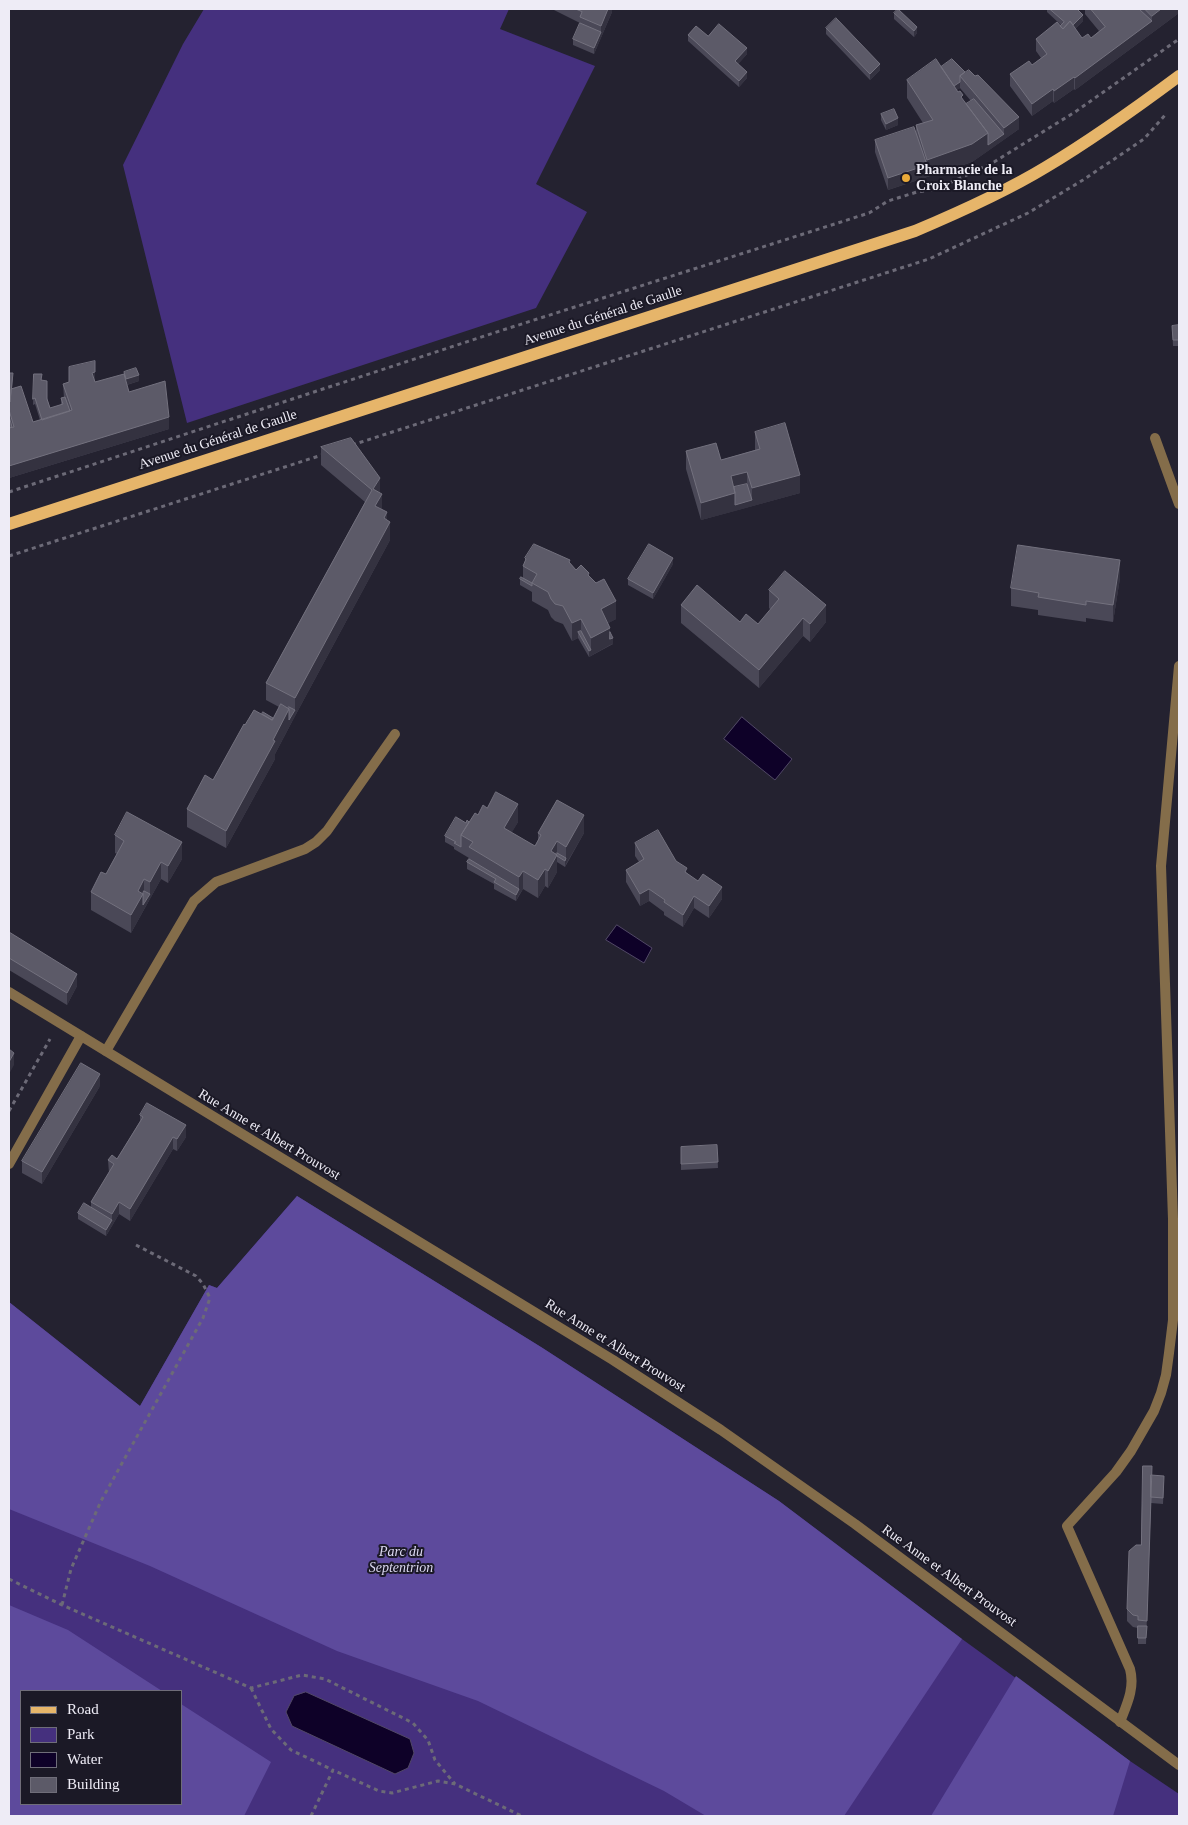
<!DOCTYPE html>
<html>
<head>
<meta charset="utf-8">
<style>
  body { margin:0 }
  #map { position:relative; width:1188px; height:1825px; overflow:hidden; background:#242230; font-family:Georgia,serif }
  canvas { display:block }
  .frame { position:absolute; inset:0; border:10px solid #eeecf6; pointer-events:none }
  .legend { position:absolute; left:20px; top:1690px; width:162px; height:115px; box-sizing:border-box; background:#1b1926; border:1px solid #6f6d79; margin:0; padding:6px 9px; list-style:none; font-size:15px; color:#eeecf6 }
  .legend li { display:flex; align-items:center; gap:10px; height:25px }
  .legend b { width:25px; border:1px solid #6f6d79 }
</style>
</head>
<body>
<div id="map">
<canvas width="1188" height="1825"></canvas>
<div class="frame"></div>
<ul class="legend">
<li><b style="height:6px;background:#e6b56a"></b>Road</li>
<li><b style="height:14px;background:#45307e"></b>Park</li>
<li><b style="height:14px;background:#0e0128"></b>Water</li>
<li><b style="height:14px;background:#5c5a68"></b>Building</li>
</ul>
</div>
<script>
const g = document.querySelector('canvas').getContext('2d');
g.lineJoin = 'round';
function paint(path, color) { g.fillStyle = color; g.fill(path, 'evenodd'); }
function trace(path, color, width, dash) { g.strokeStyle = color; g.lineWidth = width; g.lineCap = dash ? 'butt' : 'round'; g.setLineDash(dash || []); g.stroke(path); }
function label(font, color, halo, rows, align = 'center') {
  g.font = font + ' Georgia,serif'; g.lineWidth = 4; g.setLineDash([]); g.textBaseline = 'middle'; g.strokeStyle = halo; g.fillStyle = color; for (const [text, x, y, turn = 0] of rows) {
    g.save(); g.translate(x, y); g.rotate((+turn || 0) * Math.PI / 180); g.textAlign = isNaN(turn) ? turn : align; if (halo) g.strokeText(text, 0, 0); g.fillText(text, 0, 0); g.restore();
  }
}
paint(new Path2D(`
  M204 9H509L500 29 595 66 536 184 587 212 536 308 187 423 123 165 183 44Z
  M297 1196 541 1347 779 1501 962 1639 1130 1761 1179 1794V1816H9V1302L140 1406 209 1285 217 1288ZM21 1691H181V1804H21Z`), '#45307e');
paint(new Path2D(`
  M297 1196 541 1347 779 1501 962 1639 844 1816H706L664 1791 478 1701 337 1651 150 1566 9 1509V1302L140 1406 209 1285 217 1288Z
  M9 1605 68 1630 162 1691H21V1804H181V1704L271 1762 244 1816H9Z
  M1016 1676 1130 1761 1113 1816H931Z`), '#5d4a9c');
const water = new Path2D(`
  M742 717 792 759 775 780 724 739Z
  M617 925 652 948 644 963 606 940Z
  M306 1692 410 1739 414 1753 408 1768 395 1774 292 1726 286 1712 294 1696Z`);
paint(water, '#0e0128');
trace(water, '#514866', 1);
trace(new Path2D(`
  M352 445 929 259 1028 213 1083 180 1144 139 1166 114
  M9 492 506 329 869 213 888 201 917 192 937 189 994 162 1075 112 1179 39
  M9 556 325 454
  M9 1111 50 1039
  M9 1579 62 1605 251 1688 302 1675 325 1679 413 1723 428 1740 435 1760 455 1784
  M62 1605 71 1569 101 1501 203 1318 210 1298 203 1284 196 1276 136 1245
  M251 1688 271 1729 291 1750 333 1770
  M311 1816 333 1770 379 1791 392 1793 438 1781 455 1784 522 1816`), '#6c6a77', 3, [4, 4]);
trace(new Path2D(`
  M1155 438 1179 504
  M106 1051 194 901 216 882 305 849 316 842 327 831 395 734
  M1120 1722C1127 1704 1135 1688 1130 1669L1067 1526 1116 1472 1131 1451 1154 1411 1161 1393 1166 1375 1169 1353 1173 1320V1219L1161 866 1179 666`), '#846d4a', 10);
trace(new Path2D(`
  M9 1164 81 1036`), '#846d4a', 10);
trace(new Path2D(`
  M9 992 613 1360 721 1430 855 1524 1179 1765`), '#846d4a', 10);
trace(new Path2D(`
  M9 524 915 231C960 212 1005 192 1046 167 1093 139 1136 108 1179 76`), '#e6b56a', 12);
paint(new Path2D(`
  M552 9H612V12L594 54 573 45V39L580 23Z
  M1047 9H1077L1083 21 1075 29 1082 38H1091L1099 31 1085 14V9H1179V13L1075 90 1074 89 1054 103 1053 101 1032 116 1010 86V74L1032 65 1041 58 1036 51V39L1061 25 1047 12Z
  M894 13 917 33 914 37 894 19Z
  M826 28 880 70 870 80 826 34Z
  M688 35 708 36 747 54 738 64 747 78 739 87 688 41Z
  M952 59 1019 129 972 162 888 190 875 152V140L916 132V125L923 123 907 98V80L941 67ZM960 88 971 101 966 104 956 90Z
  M881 114 898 125 886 130 881 120Z
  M1179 325V346H1173L1172 326Z
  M69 367 95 382 124 375V372L139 381 127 385 129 392 169 429 9 478V373L13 379 12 389 33 422 40 420 35 404 33 405 34 374 42 380 50 408 61 405V398H64L63 384 69 382Z
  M755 432 800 493 701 520 686 469V451L721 460 755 450Z
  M321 447 380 493 382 509 387 520 390 540 295 716 275 754V759L226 848 187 827V809L213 780 245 725 262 714 273 718 279 707 266 700V683L365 502 321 465Z
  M525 558 570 563 576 570 589 576 616 619 608 623 613 644 589 657 578 638 572 641 563 624 555 621 551 617 548 610 532 601V592L520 585V579L523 578V566L525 562Z
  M673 564 653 599 628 585V579Z
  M1120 578 1113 622 1086 618V622L1038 615V610L1011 606V588Z
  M769 590 826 622 810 642 803 636 759 688 681 623V605L740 622 758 624 771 610 769 608Z
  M487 808 518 822 511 833 535 846 538 841V833H584L565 867 557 862V872L548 888 545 886 538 898 523 889 516 901 494 889V884L467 869V862L469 858 454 849V847L445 842V836L466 823 469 822Z
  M115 835 182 859 168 883 161 879 131 933 91 910V892L106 874 117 854 115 853Z
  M635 843 676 861 687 873 722 899 709 918 694 908 683 927 664 915V912L649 901 640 906 626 882V870L639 862 635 856Z
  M9 932 77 986 67 1005 9 970Z
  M100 1086 42 1184 22 1173V1161Z
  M140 1115 186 1137 177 1151 173 1149 130 1221 119 1214 106 1236 78 1219V1213L91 1208V1202L109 1173 108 1160 117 1159 140 1121Z
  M717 1145 718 1168 681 1170V1147Z
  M1152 1475 1164 1482 1163 1504 1151 1503 1146 1644H1138V1628L1133 1627 1127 1621V1609L1141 1545Z`), '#4a4857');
paint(new Path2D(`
  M608 9H612V12L594 54V48L601 32V26Z
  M1161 9H1179V13L1075 90V78L1152 21V16Z
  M1083 15V21L1063 41V35Z
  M917 27V33L914 37V31Z
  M747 48V54L735 68V61Z
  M880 64V70L870 80V74Z
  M747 72V78L739 87V81Z
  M1074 77V89L1054 103V91Z
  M960 82V88L949 96V90Z
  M1053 89V101L1032 116V104Z
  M1019 117V129L988 151V145L1004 134V128Z
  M898 118V125L886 130V124Z
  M988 133V151L972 162 888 190V178L927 165V160Z
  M95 372V384L92 373Z
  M139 375V381L126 385V379Z
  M169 417V429L9 478V466Z
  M747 472V490L732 494 731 476Z
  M800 475V493L735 511V505L752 500V488Z
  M380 478V495L373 489Z
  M735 493V511L701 520V503Z
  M382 494V512L375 506Z
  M387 512V528L390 522V540L295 716 275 754V759L226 848V831L289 709 295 710V698Z
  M673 558V564L653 599V593Z
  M1120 560V578L1113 622V605Z
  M616 601V619L603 626 601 609Z
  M826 605V622L810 642V624Z
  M803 618V636L759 688V670Z
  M581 619V637L578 632V638L572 641V623Z
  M610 628V645L589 657V651L591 650V638Z
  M613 638V644L610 645V639Z
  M518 804V822L504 846V828Z
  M584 815V833L566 864V847Z
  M557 841V872L548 888V871L551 851Z
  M182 842V859L168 883V866Z
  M566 858V864L565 867V861Z
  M161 862V879L131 933V915L138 891 144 879V897L150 894V882Z
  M545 869V886L538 898V880Z
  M523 871V889L519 895V877Z
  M722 887V899L709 918V906Z
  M519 889V895L516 901V895Z
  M649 889V901L640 906V894Z
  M694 896V908L683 927V915Z
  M77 974V986L67 1005V993Z
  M14 1053V1065L9 1074V1062Z
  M100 1074V1086L42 1184V1172Z
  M186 1125V1137L177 1151V1139Z
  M173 1137V1149L130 1221V1209Z
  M119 1202V1214L106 1236V1230L112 1220V1214Z`), '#343240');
const building = new Path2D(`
  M576 9H608L601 26 580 17 582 12Z
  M898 9 917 27 914 31 894 13Z
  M1050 9H1077L1083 15 1073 25 1070 21 1063 29 1060 26 1064 22Z
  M1091 9H1139L1152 21 1075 78 1074 77 1054 91 1053 89 1032 104 1010 74 1029 61 1032 65 1047 54 1036 39 1057 22 1063 29 1070 21 1082 38 1088 34 1091 38 1105 27Z
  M1145 9H1161L1152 16Z
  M836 18 880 64 870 74 826 28Z
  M580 23 601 32 594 48 573 39Z
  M719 24 747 48 735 61 747 72 739 81 688 35 696 26 708 36Z
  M936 59 958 92 960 91 963 95 961 97 988 133 972 144 927 160 916 125 933 120 907 80Z
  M952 59 965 72 960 76V82L954 86 941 67Z
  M969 70 975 76 978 75 1019 117 1004 128 960 76Z
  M974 99 1004 134 988 145V133L966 104Z
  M894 109 898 118 886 124 881 114Z
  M914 127 927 165 888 178 875 140Z
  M1179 325V340H1173L1172 326Z
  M95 361V372L92 373 95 382 124 374 129 392 165 381 169 417 9 466V428L14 427 9 410V403L10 402 11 389 21 386 33 422 72 410 63 384 69 382V367Z
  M136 368 139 375 126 379 124 372Z
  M9 373H13L10 402H9Z
  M34 374H42L41 380 47 381V399L50 408 63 404 61 398 65 397 70 411 42 420 35 398 33 399Z
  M9 416 12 427 9 428Z
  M785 423 800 475 752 488 747 472 731 476 735 493 701 503 686 451 716 443 721 460 760 449 755 432Z
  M351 438 380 478 373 489 382 494 375 506 387 512 384 518 390 522 295 698 266 683 372 490 321 447Z
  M747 484 752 500 735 505V493L734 487Z
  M534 544 570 560 569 562 576 570 581 565 589 573 588 575 596 583 604 579 616 601 601 609 610 628 591 638 581 619 572 623 563 606 555 604 551 599 548 592 532 583 537 574 523 566 526 559 525 558Z
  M649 544 673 558 653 593 628 579Z
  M1018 545 1120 560 1113 605 1086 601V605L1038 597 1039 593 1011 588Z
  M785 571 826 605 810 624 803 618 759 670 681 605 697 585 740 622 746 614 758 624 779 599 769 590Z
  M521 577 532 583V586L520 579Z
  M581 631 591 650 589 651 578 632Z
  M610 632 613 638 610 639Z
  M281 704 289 709 273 740 275 741 226 831 187 809 205 775 213 780 244 724 245 725 254 710 272 720Z
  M289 707 295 710 289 720V709L288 708Z
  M263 712 273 718 272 720 262 714Z
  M496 792 518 804 504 828 535 846 541 835 538 833 557 800 584 815 566 847 557 841 551 851 557 855 548 871 545 869 538 880 523 871 519 877 469 847 473 842 461 835 475 813 478 815 483 805 487 808Z
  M127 812 182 842 168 866 161 862 150 882 144 879 138 891 143 894 131 915 91 892 101 872 106 874 124 841 115 835Z
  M456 817 466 823 467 820 469 822 461 835V847L454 843 456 842 445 836Z
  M658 830 676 861 687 868 685 872 698 881 703 874 722 887 709 906 694 896 683 915 664 902 665 900 649 889 640 894 626 870 644 859 635 843Z
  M557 853 566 858 565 861 557 856 556 854Z
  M469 859 519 889 516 895 494 882 496 879 467 862Z
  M144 891 150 894 143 905V893Z
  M9 932 77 974 67 993 9 958Z
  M9 1049 14 1053 9 1062Z
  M81 1063 100 1074 42 1172 22 1161Z
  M147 1103 186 1125 177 1139 173 1137 130 1209 119 1202 112 1214 91 1202 114 1164 108 1160 112 1155 117 1159 143 1117 140 1115Z
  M717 1145 718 1162 681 1164V1147Z
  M84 1203 112 1220 106 1230 78 1213Z
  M1143 1466H1152L1147 1621 1138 1620V1616L1133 1615 1127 1609 1129 1551 1136 1545H1141Z
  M1151 1475 1164 1476 1163 1498 1151 1497Z
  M1138 1626H1147L1146 1638H1138Z`);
paint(building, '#5c5a68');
trace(building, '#73717e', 1);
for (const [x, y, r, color] of [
  [906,178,5,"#eaaa39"]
]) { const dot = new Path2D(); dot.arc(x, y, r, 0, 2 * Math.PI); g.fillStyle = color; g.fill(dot); trace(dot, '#1b1926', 2); }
label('bold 14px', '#eeecf6', '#1b1926', [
  ["Pharmacie de la",916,170],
  ["Croix Blanche",916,186]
], 'left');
label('14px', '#eeecf6', '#1b1926', [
  ["Avenue du Général de Gaulle",603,316,-18],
  ["Avenue du Général de Gaulle",218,440,-18],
  ["Rue Anne et Albert Prouvost",269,1135,31],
  ["Rue Anne et Albert Prouvost",615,1346,32],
  ["Rue Anne et Albert Prouvost",949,1576,36]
]);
label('italic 14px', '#dcd9f1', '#1b1926', [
  ["Parc du",401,1552],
  ["Septentrion",401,1568]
]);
</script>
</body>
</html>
